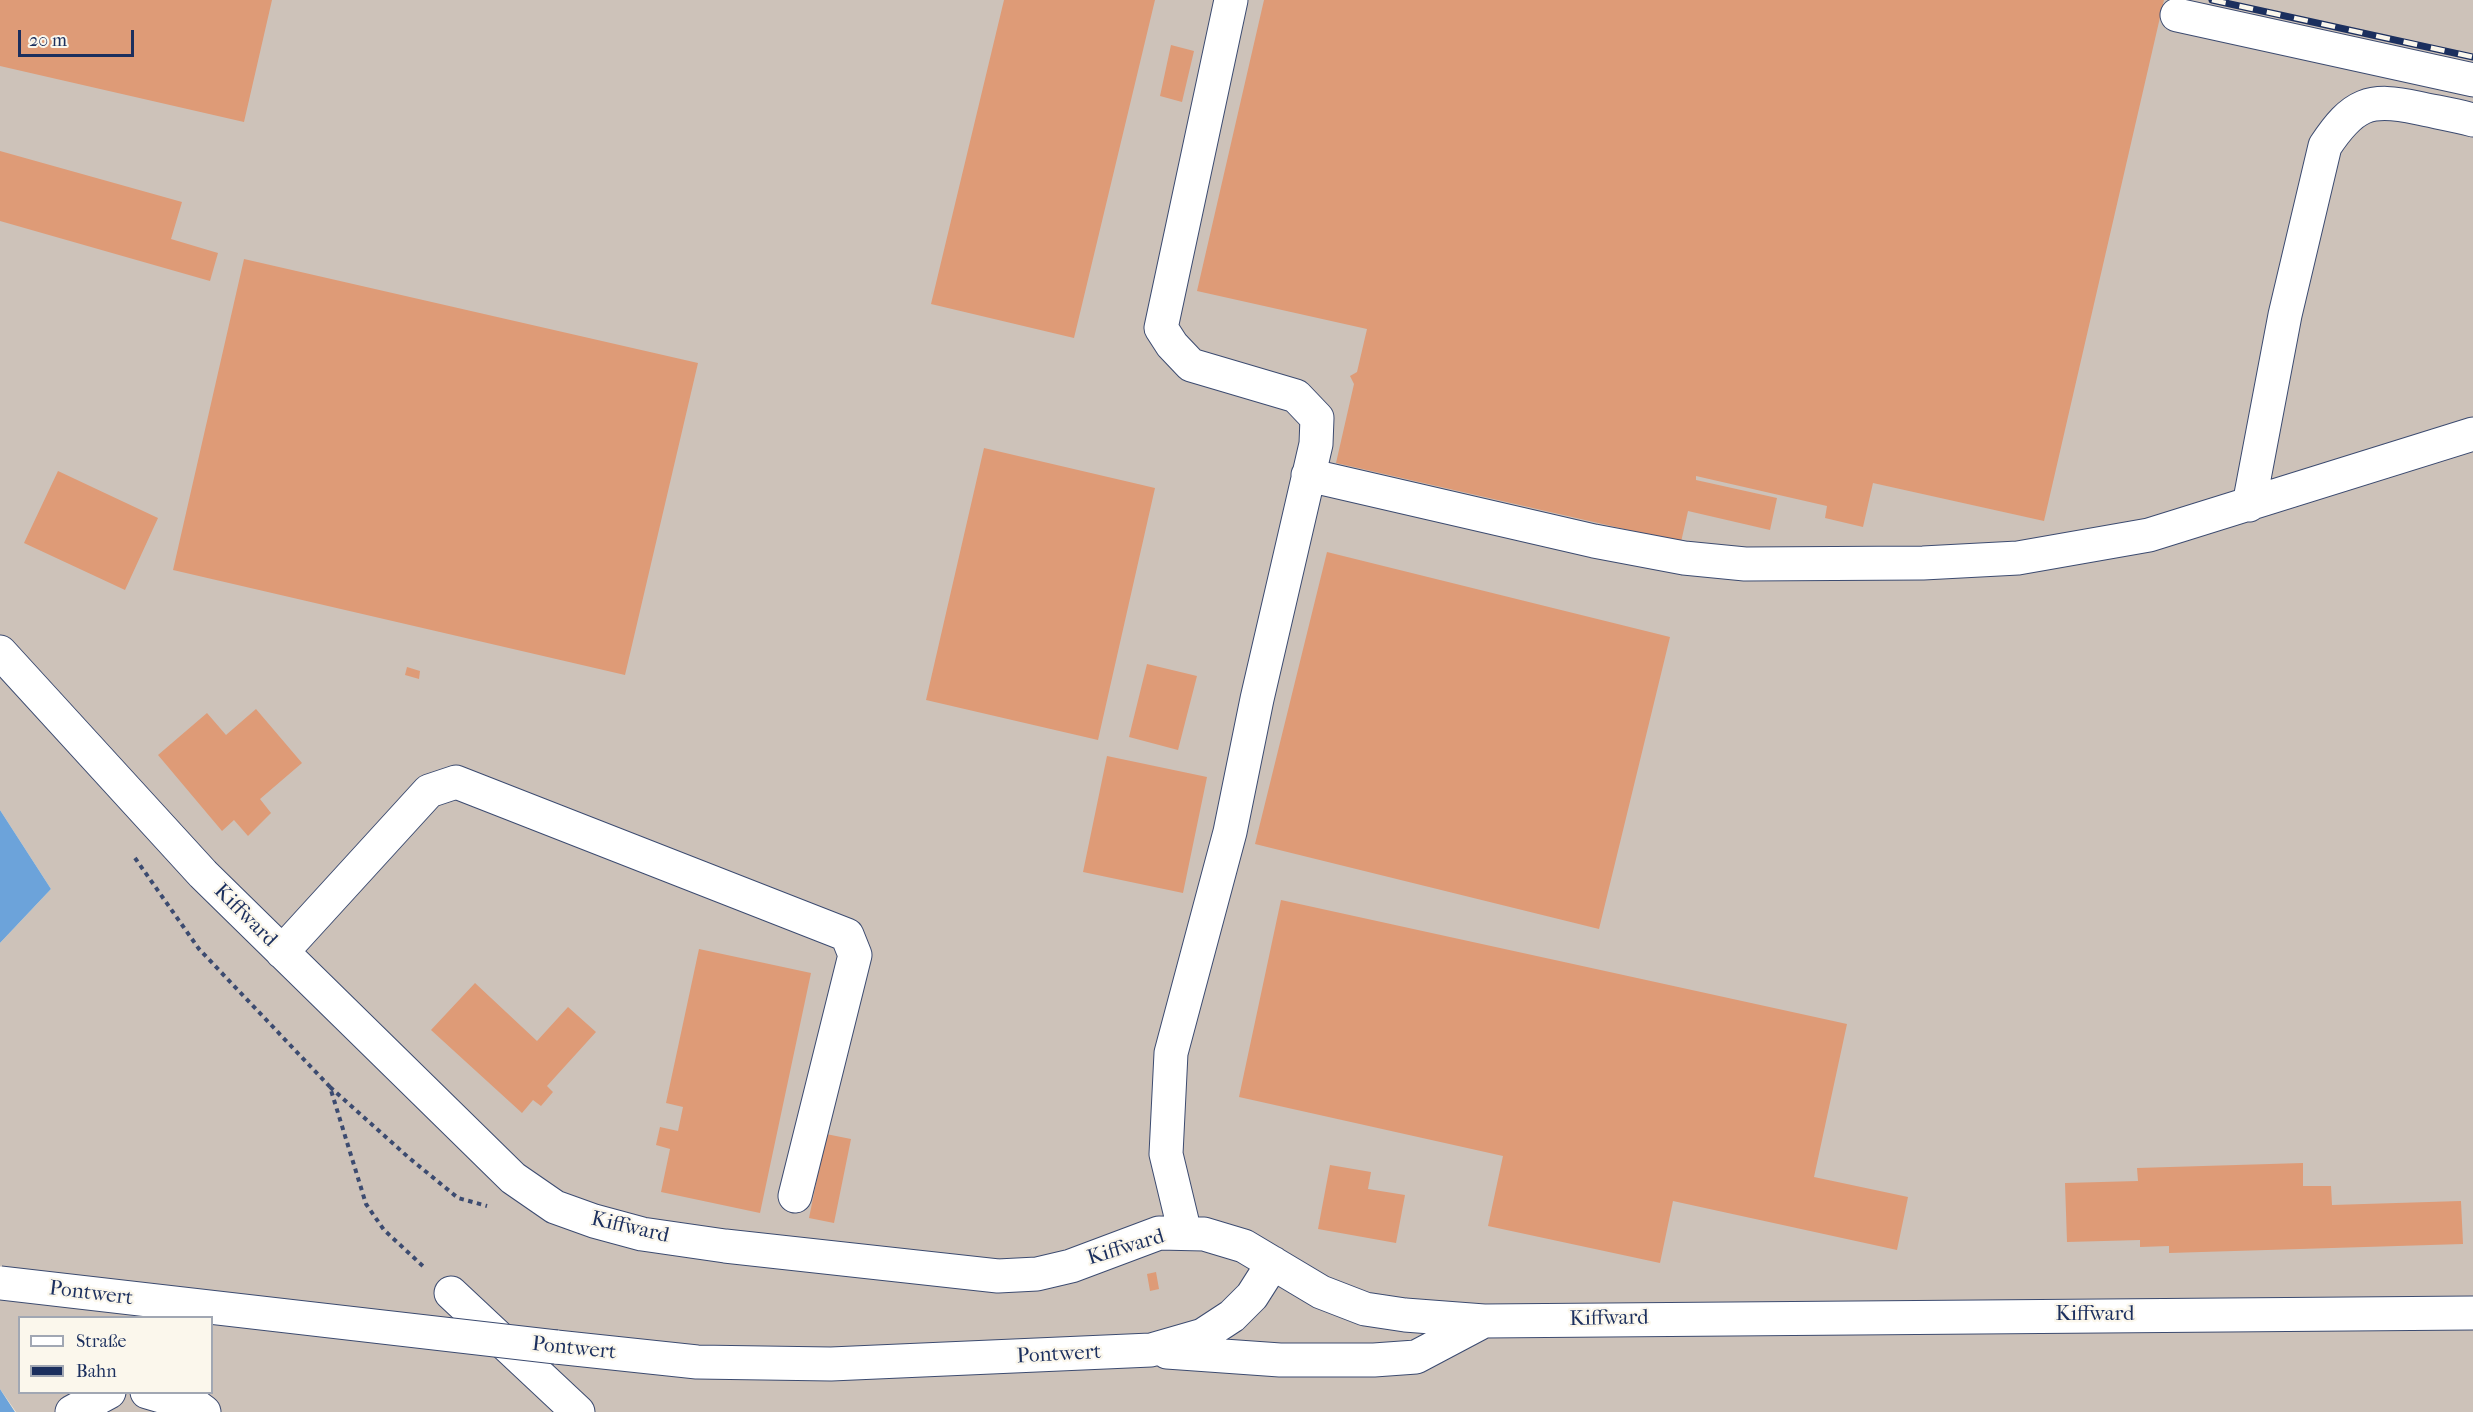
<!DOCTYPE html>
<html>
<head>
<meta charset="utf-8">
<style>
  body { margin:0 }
  #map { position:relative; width:2473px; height:1412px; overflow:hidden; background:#f6ebd6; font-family:"IM FELL French Canon",serif }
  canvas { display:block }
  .legend { position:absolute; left:18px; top:1316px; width:195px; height:78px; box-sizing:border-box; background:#fbf7ec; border:2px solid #a1a7b3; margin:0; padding:8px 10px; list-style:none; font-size:18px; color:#1b2f5e }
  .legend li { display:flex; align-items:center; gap:12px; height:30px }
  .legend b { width:30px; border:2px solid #a1a7b3 }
  .scale { position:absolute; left:18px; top:30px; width:116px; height:27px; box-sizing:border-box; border:3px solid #1b2f5e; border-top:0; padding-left:8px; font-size:18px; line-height:21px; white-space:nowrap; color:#1b2f5e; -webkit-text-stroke:4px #fbf7ec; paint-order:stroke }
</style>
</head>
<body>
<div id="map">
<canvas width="2473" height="1412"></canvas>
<ul class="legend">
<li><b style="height:8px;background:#fff"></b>Straße</li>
<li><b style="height:8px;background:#1b2f5e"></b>Bahn</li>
</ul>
<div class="scale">20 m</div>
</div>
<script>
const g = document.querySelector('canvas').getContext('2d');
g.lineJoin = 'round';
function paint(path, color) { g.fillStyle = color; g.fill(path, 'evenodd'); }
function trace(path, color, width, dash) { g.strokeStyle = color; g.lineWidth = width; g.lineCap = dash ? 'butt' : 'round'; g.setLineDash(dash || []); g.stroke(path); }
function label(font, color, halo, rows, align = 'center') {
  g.font = font + ' "IM FELL French Canon",serif'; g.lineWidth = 4.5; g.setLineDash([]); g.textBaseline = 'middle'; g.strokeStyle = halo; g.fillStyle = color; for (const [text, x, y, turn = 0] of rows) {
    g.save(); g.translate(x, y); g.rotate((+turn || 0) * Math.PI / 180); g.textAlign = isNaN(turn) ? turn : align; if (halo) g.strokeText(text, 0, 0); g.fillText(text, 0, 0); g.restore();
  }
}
paint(new Path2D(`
  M0 0H2473V1412H16L0 1389V943L51 889 0 810ZM20 1318H212V1392H20Z`), '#cdc2b9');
paint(new Path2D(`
  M0 810 51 889 0 943Z
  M0 1389 15 1412H0Z`), '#6ca3da');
paint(new Path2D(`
  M0 0H272L244 122 0 66Z
  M1004 0H1155L1074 338 931 304Z
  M1264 0H2164L2044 521 1873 483 1863 527 1825 518 1827 506 1696 476V480L1777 498 1770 530 1688 511 1681 542 1336 463 1354 384 1350 376 1357 372 1367 329 1197 291Z
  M1171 45 1194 51 1182 102 1160 96Z
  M0 151 182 202 171 239 218 253 210 281 0 221Z
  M244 259 698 363 625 675 173 570Z
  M984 448 1155 488 1098 740 926 700Z
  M58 471 158 518 125 590 24 543Z
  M1327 552 1670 637 1599 929 1255 844Z
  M1147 664 1197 676 1178 750 1129 737Z
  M407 667 420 671 419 679 405 675Z
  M256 709 302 763 260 799 271 813 248 836 234 820 222 831 158 755 207 713 226 735Z
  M1107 756 1207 777 1183 893 1083 872Z
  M1281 900 1847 1024 1814 1177 1908 1197 1897 1250 1673 1201 1660 1263 1488 1226 1503 1156 1239 1097Z
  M699 949 811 973 760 1213 661 1192 670 1149 656 1145 660 1127 678 1131 683 1107 666 1103Z
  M475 983 537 1041 568 1007 596 1032 547 1086 553 1092 541 1106 533 1100 522 1113 431 1030Z
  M826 1134 851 1139 834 1223 809 1218Z
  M2303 1163V1186H2331L2332 1205 2461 1201 2463 1244 2169 1253V1246L2140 1247V1240L2067 1242 2065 1183 2138 1181 2137 1168Z
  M1330 1165 1371 1172 1368 1189 1405 1195 1396 1243 1318 1229Z
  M1156 1272 1159 1289 1150 1291 1147 1274Z`), '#de9b77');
const minor = new Path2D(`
  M2177 15 2473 80
  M1308 475 1594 541 1684 558 1745 564 1923 563 2018 558 2149 535 2473 434
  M2249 505 2285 315 2325 146C2353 104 2369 97 2418 108 2436 112 2455 115 2473 120
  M0 652 203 874 513 1178 555 1207 594 1221 642 1234 725 1246 998 1276 1037 1274 1071 1266 1159 1233 1204 1234 1244 1246 1321 1292 1365 1309 1405 1315 1484 1321 2473 1313
  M282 952 429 791 456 782 847 935 855 955 795 1196
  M1185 1233 1166 1154 1171 1053 1230 832 1257 699 1316 444 1317 418 1296 396 1191 365 1172 345 1161 328 1231 0
  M451 1293 578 1412
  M556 1347 697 1362 831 1364 1151 1350 1203 1335 1232 1316 1252 1296 1273 1263
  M1167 1352 1280 1360H1374L1416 1357 1484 1321
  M147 1392 196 1406 204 1412
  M72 1412 109 1392`);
trace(minor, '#3c4b70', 35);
trace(new Path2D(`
  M135 858 199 949 330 1087 366 1204 384 1230 425 1268
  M330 1087 408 1157 458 1198 487 1206`), '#3c4b70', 4, [4.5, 4.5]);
trace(minor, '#fff', 33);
const rail = new Path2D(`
  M2212 0 2473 57`);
trace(rail, '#1b2f5e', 7);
trace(rail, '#fbf7ec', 4.5, [14]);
const minorBridge = new Path2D(`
  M0 1283 556 1347`);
trace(minorBridge, '#3c4b70', 35, []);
trace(minorBridge, '#fff', 33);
label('21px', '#1b2f5e', '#fbf7ec', [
  ["Kiffward",245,916,45],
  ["Kiffward",630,1228,13],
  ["Kiffward",1126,1248,-17],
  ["Pontwert",91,1294,7],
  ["Kiffward",2095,1315],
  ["Kiffward",1609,1319,-1],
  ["Pontwert",574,1349,6],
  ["Pontwert",1059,1355,-3]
]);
</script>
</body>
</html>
